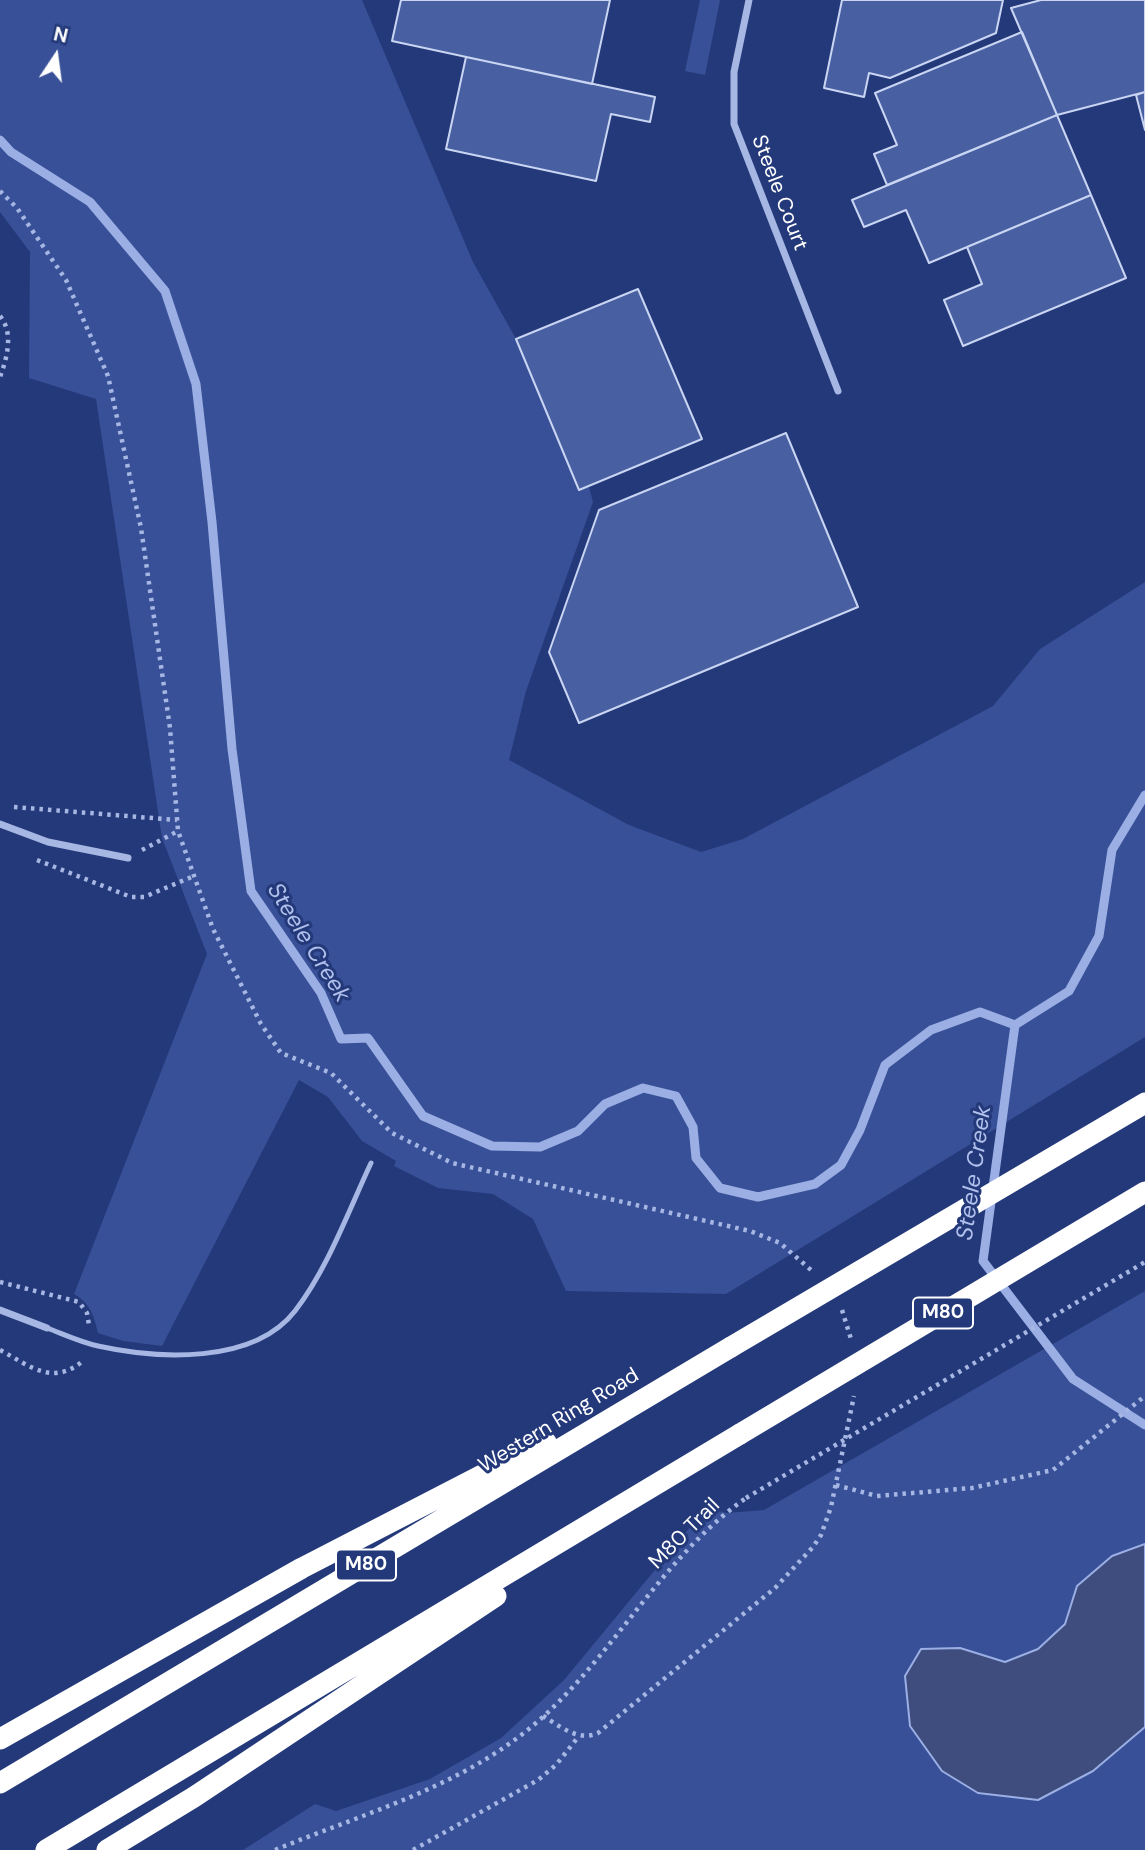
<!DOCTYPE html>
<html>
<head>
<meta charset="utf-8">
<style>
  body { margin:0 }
  #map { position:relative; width:1145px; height:1850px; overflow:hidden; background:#24397a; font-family:"DM Sans",sans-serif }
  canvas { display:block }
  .north { position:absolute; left:21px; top:21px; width:70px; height:70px; -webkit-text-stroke:5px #24397a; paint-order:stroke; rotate:13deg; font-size:19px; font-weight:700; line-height:28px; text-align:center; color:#fff }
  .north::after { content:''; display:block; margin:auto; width:24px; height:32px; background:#fff; clip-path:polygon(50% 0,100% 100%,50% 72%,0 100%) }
</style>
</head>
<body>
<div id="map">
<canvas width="1145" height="1850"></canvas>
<div class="north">N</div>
</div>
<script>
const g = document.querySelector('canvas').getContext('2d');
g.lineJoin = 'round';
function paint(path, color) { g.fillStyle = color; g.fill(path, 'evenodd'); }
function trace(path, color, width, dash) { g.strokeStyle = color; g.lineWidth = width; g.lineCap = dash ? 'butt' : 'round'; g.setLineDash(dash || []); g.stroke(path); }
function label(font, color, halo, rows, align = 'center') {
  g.font = font + ' "DM Sans",sans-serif'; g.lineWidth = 6; g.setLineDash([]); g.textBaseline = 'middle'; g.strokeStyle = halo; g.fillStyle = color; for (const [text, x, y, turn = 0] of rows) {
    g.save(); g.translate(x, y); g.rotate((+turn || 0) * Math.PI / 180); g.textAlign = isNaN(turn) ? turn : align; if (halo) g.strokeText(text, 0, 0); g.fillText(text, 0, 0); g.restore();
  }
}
paint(new Path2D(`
  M0 0H362L473 262 516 339 579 490 589 487 593 502 526 691 509 760 629 825 701 852 743 839 993 706 1040 649 1145 582V1037L726 1294 566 1291 533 1219 493 1194 438 1188 394 1166 396 1161 362 1141 328 1097 299 1080 162 1346 123 1341 98 1333C94 1316 90 1303 74 1294L207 954 162 838 96 399 29 378 30 252 0 212Z
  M700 0H720L705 75 685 71Z
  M1145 1291V1850H243L315 1804 336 1811 430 1779 501 1738 564 1680 706 1508 727 1513 764 1510Z`), '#385097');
const water = new Path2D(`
  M1145 1544V1727L1093 1771 1038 1800 978 1793 942 1771 910 1726 905 1676 921 1649 960 1648 1005 1662 1038 1649 1065 1624 1077 1586 1112 1556Z`);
paint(water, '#3e4d7d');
trace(water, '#9bafe5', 2);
trace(new Path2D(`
  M0 140 11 152 90 202 165 291 196 384 212 522 232 749 251 891 321 993 341 1039 368 1038 423 1116 492 1146 540 1147 578 1131 605 1104 643 1088 676 1096 693 1127 696 1158 720 1188 758 1197 815 1184 841 1165 860 1130 885 1065 931 1030 980 1012 1015 1025 983 1261 1073 1379 1145 1425
  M1015 1025 1069 991 1099 936 1112 850 1145 795`), '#9bafe5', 9);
const building = new Path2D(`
  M401 0H610L592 84 392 41Z
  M842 0H1003L996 33 890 78 869 73 864 97 824 88Z
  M1041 0H1145V92L1057 115 1011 8Z
  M1022 32 1057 115 887 185 874 154 897 145 875 93Z
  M466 57 655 97 650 122 611 114 596 181 446 149Z
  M1145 92V130L1136 95Z
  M1057 115 1091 195 929 263 906 210 864 227 852 200Z
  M1091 195 1126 278 963 346 944 300 982 284 967 247Z
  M638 289 702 439 579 490 516 339Z
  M786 433 858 607 579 723 549 652 599 510Z`);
paint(building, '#4860a1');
trace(building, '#c9d5f3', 2);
trace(new Path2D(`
  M0 191 17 208 66 280 108 376 141 528 170 728 178 831 213 929 261 1024 281 1053 331 1073 392 1133 452 1163 750 1231 780 1243 811 1270
  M0 316C14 333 7 358 0 377
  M14 807 177 820
  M142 850 178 831
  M37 860 131 897H144L194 876
  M0 1282 79 1302 87 1313 89 1325
  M842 1310 851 1339
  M0 1350C32 1367 52 1386 83 1361
  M836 1485 877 1496 972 1488 1053 1470 1145 1396
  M543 1716C560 1726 578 1742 598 1733L775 1588 813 1547 821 1535 831 1507 854 1396
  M275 1850C369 1811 467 1786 544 1716 617 1649 664 1556 746 1498
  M413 1850 538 1780 556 1765 579 1736`), '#a7b7e4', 4.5, [3.5, 5]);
trace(new Path2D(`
  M47 1328C63 1334 80 1342 98 1346 157 1359 253 1365 295 1311 328 1268 348 1212 371 1163`), '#a7b7e4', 5);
trace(new Path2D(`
  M749 0 734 72V124L838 391
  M0 824 48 842 128 858
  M0 1310 47 1328`), '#a7b7e4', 7);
trace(new Path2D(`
  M0 1739 302 1568 546 1442
  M0 1783 731 1347
  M46 1850 740 1434
  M107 1850 194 1797 496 1596`), '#fff', 21);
trace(new Path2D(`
  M746 1498 1145 1262`), '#a7b7e4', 4.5, [3.5, 5]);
trace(new Path2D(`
  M731 1347 1145 1103
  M740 1434 1145 1192`), '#fff', 21);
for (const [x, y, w] of [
  [943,1313,60],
  [366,1565,60]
]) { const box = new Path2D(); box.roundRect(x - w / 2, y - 15.5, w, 31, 5); g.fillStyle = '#24397a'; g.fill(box); trace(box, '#fff', 2); }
label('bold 19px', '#fff', null, [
  ["M80",943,1313],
  ["M80",366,1565]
]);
label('21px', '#fff', '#24397a', [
  ["Steele Court",779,193,69],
  ["Western Ring Road",559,1421,-31],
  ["M80 Trail",685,1534,-45]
]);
label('italic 23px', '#b2c1ec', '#24397a', [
  ["Steele Creek",308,943,58],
  ["Steele Creek",975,1173,-82]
]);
</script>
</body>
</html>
